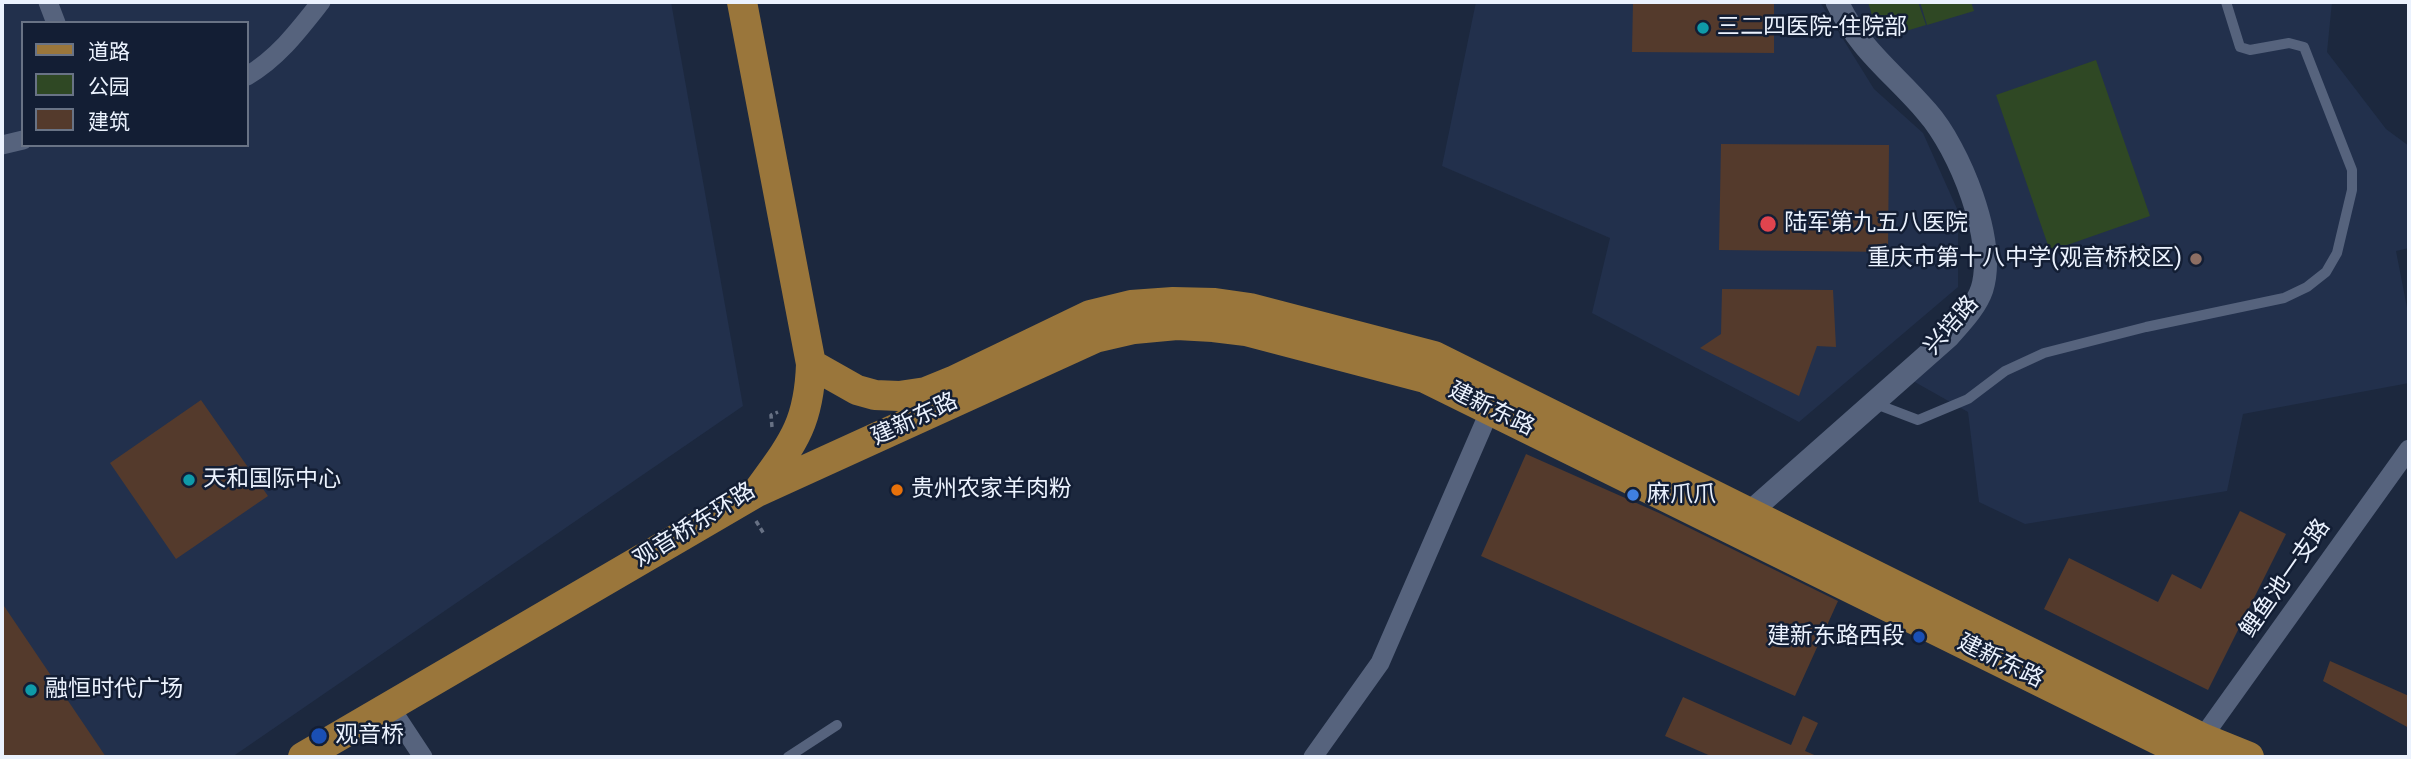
<!DOCTYPE html>
<html>
<head>
<meta charset="utf-8">
<style>
  body { margin:0 }
  #map { position:relative; width:2411px; height:759px; overflow:hidden; background:#1c283e; font-family:Roboto,"Noto Sans SC",sans-serif }
  canvas { display:block }
  .frame { position:absolute; inset:0; border:4px solid #ebf2fe; pointer-events:none }
  .legend { position:absolute; left:21px; top:21px; width:228px; height:126px; box-sizing:border-box; background:#131e34; border:2px solid #697385; margin:0; padding:9px 12px; list-style:none; font-size:21px; color:#ebf2fe }
  .legend li { display:flex; align-items:center; gap:14px; height:35px }
  .legend b { width:35px; border:2px solid #697385 }
</style>
</head>
<body>
<div id="map">
<canvas width="2411" height="759"></canvas>
<div class="frame"></div>
<ul class="legend">
<li><b style="height:9px;background:#9a763b"></b>道路</li>
<li><b style="height:19px;background:#2f4824"></b>公园</li>
<li><b style="height:19px;background:#543a2c"></b>建筑</li>
</ul>
</div>
<script>
const g = document.querySelector('canvas').getContext('2d');
g.lineJoin = 'round';
function paint(path, color) { g.fillStyle = color; g.fill(path, 'evenodd'); }
function trace(path, color, width, dash) { g.strokeStyle = color; g.lineWidth = width; g.lineCap = dash ? 'butt' : 'round'; g.setLineDash(dash || []); g.stroke(path); }
function label(font, color, halo, rows, align = 'center') {
  g.font = font + ' Roboto,"Noto Sans SC",sans-serif'; g.lineWidth = 5; g.setLineDash([]); g.textBaseline = 'middle'; g.strokeStyle = halo; g.fillStyle = color; for (const [text, x, y, turn = 0] of rows) {
    g.save(); g.translate(x, y); g.rotate((+turn || 0) * Math.PI / 180); g.textAlign = isNaN(turn) ? turn : align; if (halo) g.strokeText(text, 0, 0); g.fillText(text, 0, 0); g.restore();
  }
}
paint(new Path2D(`
  M2 2H671L743 406 232 757H2ZM23 23H247V145H23Z
  M1476 2H1820L1874 89 1923 133 1958 211V287L1799 422 1592 313 1610 238 1442 166Z
  M1849 2H2332L2327 52 2386 129 2409 146V248L2396 251 2409 318V383L2243 414 2227 491 2025 524 1979 502 1968 412 1913 381 1994 267V238L1969 161 1879 48 1856 17Z`), '#22304c');
paint(new Path2D(`
  M1868 2H1918L1926 25 1879 39Z
  M1920 2H1971L1974 11 1927 25Z
  M2096 60 2150 216 2050 251 1996 95Z`), '#2f4824');
paint(new Path2D(`
  M1633 2H1723V4H1756V2H1774V53L1632 52Z
  M1721 144 1889 145 1888 252 1719 250Z
  M1722 289 1833 290 1836 347 1817 346 1799 396 1700 348 1721 334Z
  M201 400 268 496 176 559 110 463Z
  M1526 454 1659 513 1838 601 1795 696 1481 556Z
  M2240 511 2286 534 2208 690 2044 609 2069 558 2158 602 2172 574 2201 589Z
  M2 603 106 757H2Z
  M2330 661 2409 696V728L2323 681Z
  M1683 697 1791 745 1803 716 1818 723 1805 751 1819 757H1713L1665 736Z`), '#543a2c');
trace(new Path2D(`
  M772 427 771 415 778 412
  M756 521 764 534`), '#677184', 3.5, [5, 3.5]);
trace(new Path2D(`
  M1876 404 1918 420 1968 399 2005 371 2044 353 2146 327 2284 298 2307 287 2326 272 2337 253 2352 190V170L2304 47 2289 43 2250 50 2240 47 2226 2
  M788 757 837 725`), '#56637d', 10);
trace(new Path2D(`
  M48 2 56 23
  M247 76C278 58 299 30 321 2
  M2 145 23 140
  M390 707 423 757
  M2202 738 2409 449
  M1313 757 1380 663 1490 410`), '#56637d', 19);
trace(new Path2D(`
  M1740 521 1948 337C1960 323 1976 307 1982 289 1997 241 1959 148 1927 112 1893 72 1861 52 1837 2`), '#56637d', 23);
trace(new Path2D(`
  M811 364 857 390 875 395 899 396 926 392 953 381 1090 315 1131 305 1173 302 1215 303 1250 308 1434 356 2202 738 2249 757
  M757 492 1095 338 1134 329 1177 325 1213 327 1246 331 1425 378 2193 757
  M303 757 757 492C792 444 809 425 811 364L742 2`), '#9a763b', 30);
for (const [x, y, r, color] of [
  [1703,28,7,"#0f9aa8"],
  [1768,224,9,"#e0444e"],
  [2196,259,7,"#8d6e63"],
  [189,480,7,"#0f9aa8"],
  [897,490,7,"#e8710a"],
  [1633,495,7,"#3f7fe0"],
  [1919,637,7,"#1a4fb4"],
  [31,690,7,"#0f9aa8"],
  [319,736,9,"#1a4fb4"]
]) { const dot = new Path2D(); dot.arc(x, y, r, 0, 2 * Math.PI); g.fillStyle = color; g.fill(dot); trace(dot, '#131e34', 2.5); }
label('23px', '#ebf2fe', '#131e34', [
  ["三二四医院-住院部",1717,28],
  ["陆军第九五八医院",1784,224],
  ["重庆市第十八中学(观音桥校区)",2182,259,"right"],
  ["天和国际中心",203,480],
  ["贵州农家羊肉粉",911,490],
  ["麻爪爪",1647,495],
  ["建新东路西段",1905,637,"right"],
  ["融恒时代广场",45,690],
  ["观音桥",335,736]
], 'left');
label('23px', '#ebf2fe', '#131e34', [
  ["兴培路",1952,326,-49],
  ["建新东路",1491,410,26],
  ["建新东路",915,420,-25],
  ["观音桥东环路",695,526,-32],
  ["鲤鱼池一支路",2286,579,-55],
  ["建新东路",2000,662,26]
]);
</script>
</body>
</html>
